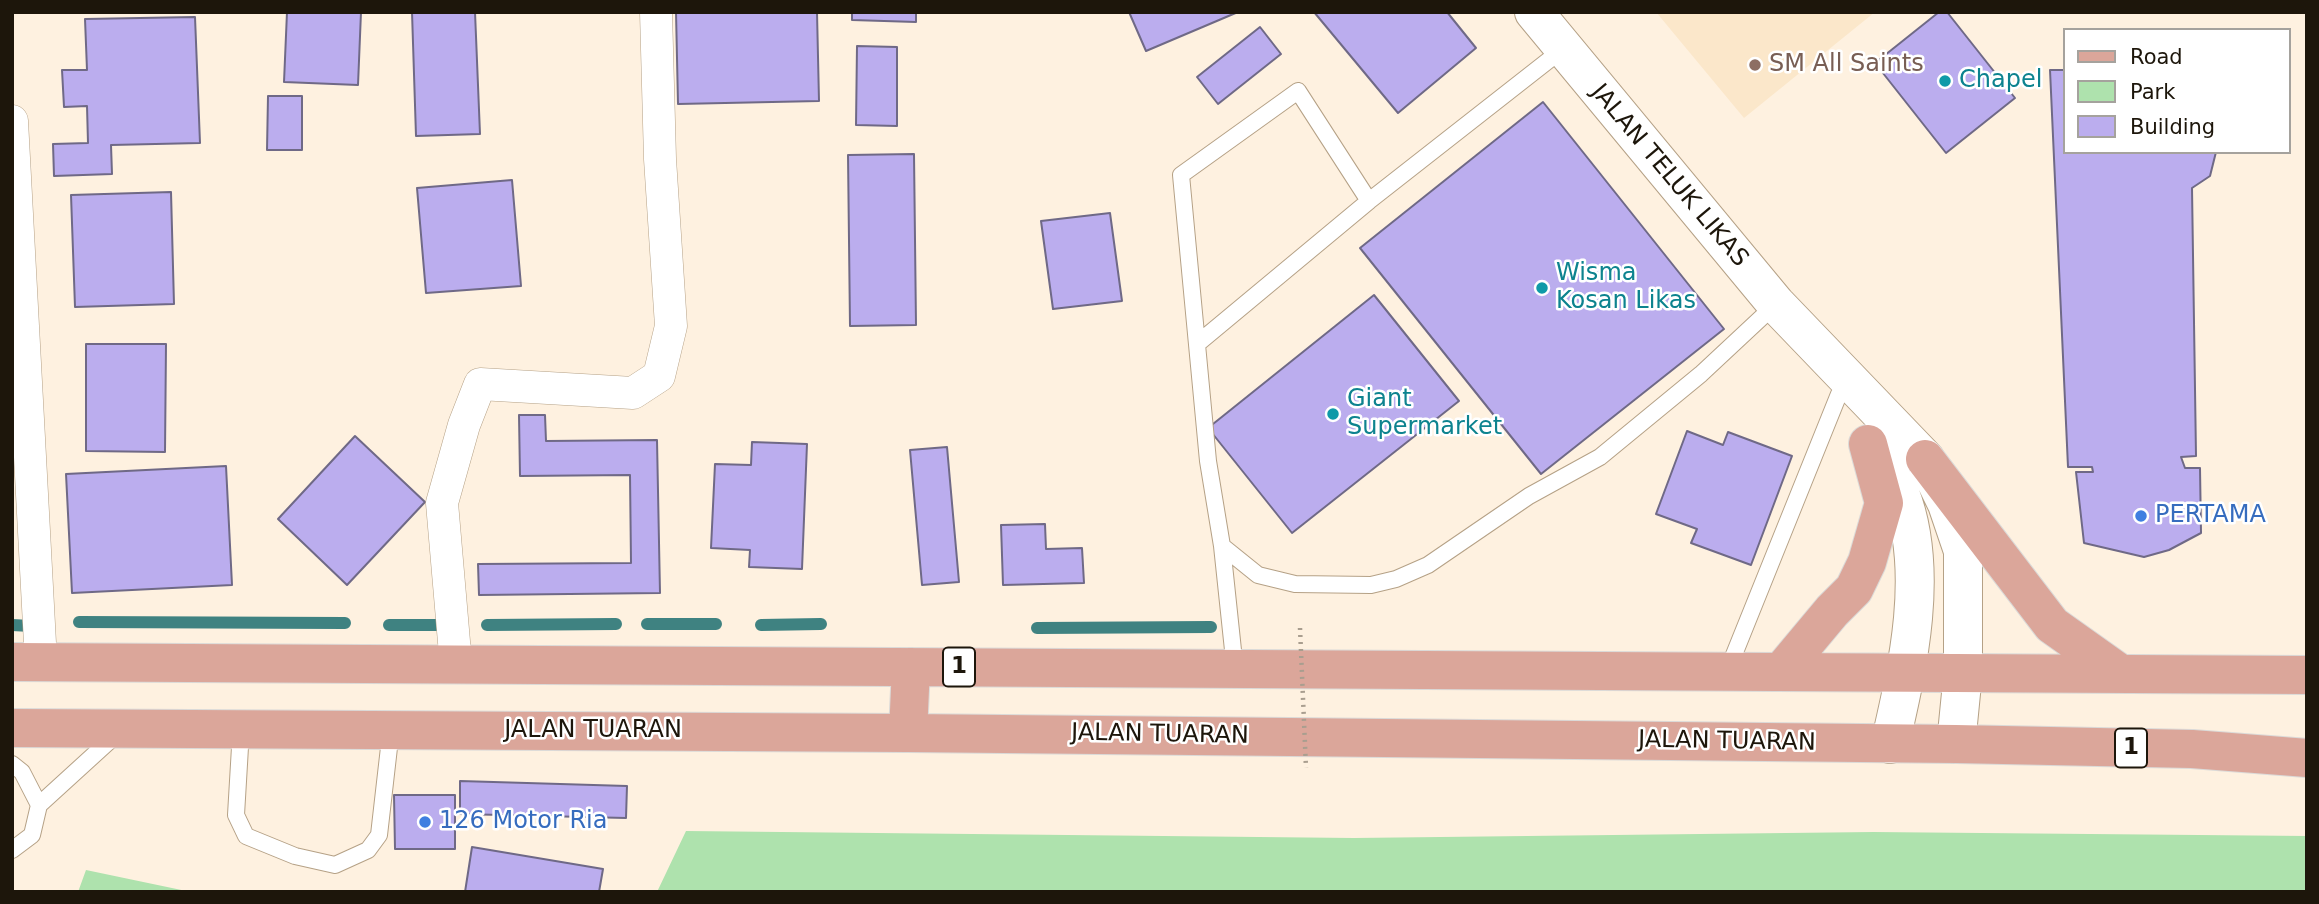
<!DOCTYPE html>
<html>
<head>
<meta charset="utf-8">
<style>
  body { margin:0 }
  #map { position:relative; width:2319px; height:904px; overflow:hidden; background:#fef1e0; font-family:"DejaVu Sans",sans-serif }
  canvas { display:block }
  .frame { position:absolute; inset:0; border:14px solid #1d160b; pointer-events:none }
  .legend { position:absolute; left:2063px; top:28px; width:228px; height:126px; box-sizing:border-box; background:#fff; border:2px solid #a5a29d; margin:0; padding:9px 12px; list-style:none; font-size:21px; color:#1d160b }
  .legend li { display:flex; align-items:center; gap:14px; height:35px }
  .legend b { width:35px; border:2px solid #a5a29d }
</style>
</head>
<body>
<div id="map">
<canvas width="2319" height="904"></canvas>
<div class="frame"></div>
<ul class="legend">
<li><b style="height:9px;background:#dba69a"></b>Road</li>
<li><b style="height:19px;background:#aee2ad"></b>Park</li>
<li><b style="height:19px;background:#bbadee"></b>Building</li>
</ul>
</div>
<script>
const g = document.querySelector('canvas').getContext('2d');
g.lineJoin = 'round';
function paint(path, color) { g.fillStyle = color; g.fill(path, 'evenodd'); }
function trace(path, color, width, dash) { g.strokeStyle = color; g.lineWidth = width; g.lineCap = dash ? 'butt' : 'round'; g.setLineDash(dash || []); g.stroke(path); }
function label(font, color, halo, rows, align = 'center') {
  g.font = font + ' "DejaVu Sans",sans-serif'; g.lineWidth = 5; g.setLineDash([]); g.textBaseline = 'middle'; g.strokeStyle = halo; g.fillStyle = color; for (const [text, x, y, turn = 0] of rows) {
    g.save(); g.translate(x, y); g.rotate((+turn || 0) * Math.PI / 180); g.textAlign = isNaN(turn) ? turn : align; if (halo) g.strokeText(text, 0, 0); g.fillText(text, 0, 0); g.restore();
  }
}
paint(new Path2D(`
  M1656 12H1875L1744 118Z`), '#fbe7ca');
paint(new Path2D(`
  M686 831 1354 838 1873 832 2307 836V892H657Z
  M86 870 191 892H78Z`), '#aee2ad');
trace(new Path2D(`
  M79 622 345 623
  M647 624H716
  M12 625 31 626
  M389 625H436
  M487 625 616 624
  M761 625 821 624
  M1037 628 1211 627`), '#3f8281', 12);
const building = new Path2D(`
  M287 12H361L358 85 284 82Z
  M412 12H475L480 134 416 136Z
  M676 12H817L819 101 678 104Z
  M852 12H916V22L852 20Z
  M1129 12H1238L1146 51Z
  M1314 12H1447L1476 48 1398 113Z
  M1939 12H1947L2015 98 1946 153 1875 63Z
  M195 17 200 143 111 145 112 174 54 176 53 144 88 143 87 106 64 107 62 70H87L85 19Z
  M1260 27 1281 54 1218 104 1197 77Z
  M857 46 897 47V126L856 125Z
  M2050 70H2065V152H2216L2210 176 2192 188 2196 456 2181 457 2185 468H2200L2201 533 2169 550 2144 557 2084 543 2076 472H2093L2092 467H2068Z
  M268 96H302V150H267Z
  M1543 102 1724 329 1541 474 1360 248Z
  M914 154 916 325 850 326 848 155Z
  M512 180 521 286 426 293 417 188Z
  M171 192 174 304 75 307 71 195Z
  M1110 213 1122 301 1053 309 1041 221Z
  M1374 295 1459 401 1292 533 1208 428Z
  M86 344H166L165 452 86 451Z
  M519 415H545L546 441 657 440 660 593 479 595 478 564 631 563 630 475 520 476Z
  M1687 431 1723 445 1728 432 1792 456 1751 565 1691 543 1697 529 1656 514Z
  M355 436 425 502 347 585 278 519Z
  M752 442 807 444 802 569 749 567 750 550 711 548 715 464 751 465Z
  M947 447 959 582 922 585 910 450Z
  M226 466 232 585 72 593 66 474Z
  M1045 524 1046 549 1082 548 1084 583 1003 585 1001 525Z
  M460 781 627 786 626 818 460 814Z
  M394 795H455V849H395Z
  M472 847 603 869 599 892H465Z`);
paint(building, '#bbadee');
trace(building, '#6f6986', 2);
const lane = new Path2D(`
  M1197 344 1369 201 1563 49
  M1222 546 1258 575 1295 584 1371 585 1396 579 1428 565 1529 496 1600 457 1701 374 1776 304
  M1235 669 1222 546 1208 461 1181 175 1298 91 1369 201
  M1727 672 1839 394
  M241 730 236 815 246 836 295 856 335 865 368 850 379 835 391 730
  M12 764 22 772 39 805
  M12 850 32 835 39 805 118 733`);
const street = new Path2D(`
  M12 121 41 662
  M456 665 442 503 464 425 480 384 633 393 659 376 671 326 660 159 656 12`);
const secondary = new Path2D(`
  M1534 12 1776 304 1925 459 1947 504 1963 551V673L1956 744
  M1876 457C1884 468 1895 480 1900 493 1930 570 1908 666 1890 744`);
const primary = new Path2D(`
  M1925 459 2052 625 2121 674
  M12 662 2307 675
  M1781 672 1832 611 1854 589 1867 562 1884 503 1868 444
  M12 728 908 733 1956 744 2192 749 2307 758
  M908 733 911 667`);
trace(lane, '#b5a186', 18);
trace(street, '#b5a186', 33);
trace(secondary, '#b5a186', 40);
trace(primary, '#dbdad8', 40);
trace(lane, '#fff', 16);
trace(street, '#fff', 32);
trace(secondary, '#fff', 38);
trace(primary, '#dba69a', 38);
trace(new Path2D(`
  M1300 628 1306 768`), '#a99e8f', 4.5, [2, 5]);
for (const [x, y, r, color] of [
  [1755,65,7,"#8d6e63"],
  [1945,81,7,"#0f9aa8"],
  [1542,288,7,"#0f9aa8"],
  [1333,414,7,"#0f9aa8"],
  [2141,516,7,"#3f7fe0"],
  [425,822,7,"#3f7fe0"]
]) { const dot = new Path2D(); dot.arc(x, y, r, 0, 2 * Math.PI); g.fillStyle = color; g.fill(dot); trace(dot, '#fff', 2.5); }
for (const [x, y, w] of [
  [959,667,32],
  [2131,748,32]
]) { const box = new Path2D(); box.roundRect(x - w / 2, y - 19.5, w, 39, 5); g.fillStyle = '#fff'; g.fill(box); trace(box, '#1d160b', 2); }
label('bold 23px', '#1d160b', null, [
  ["1",959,667],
  ["1",2131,748]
]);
label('24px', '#785e54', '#fff', [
  ["SM All Saints",1769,65]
], 'left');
label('24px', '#0d838f', '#fff', [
  ["Chapel",1959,81],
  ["Wisma",1556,274],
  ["Kosan Likas",1556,302],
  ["Giant",1347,400],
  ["Supermarket",1347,428]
], 'left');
label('24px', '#1d160b', '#fff', [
  ["JALAN TELUK LIKAS",1669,176,50],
  ["JALAN TUARAN",593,731],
  ["JALAN TUARAN",1160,735,1],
  ["JALAN TUARAN",1727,742,1]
]);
label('24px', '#366cbe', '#fff', [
  ["PERTAMA",2155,516],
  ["126 Motor Ria",439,822]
], 'left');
</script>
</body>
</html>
